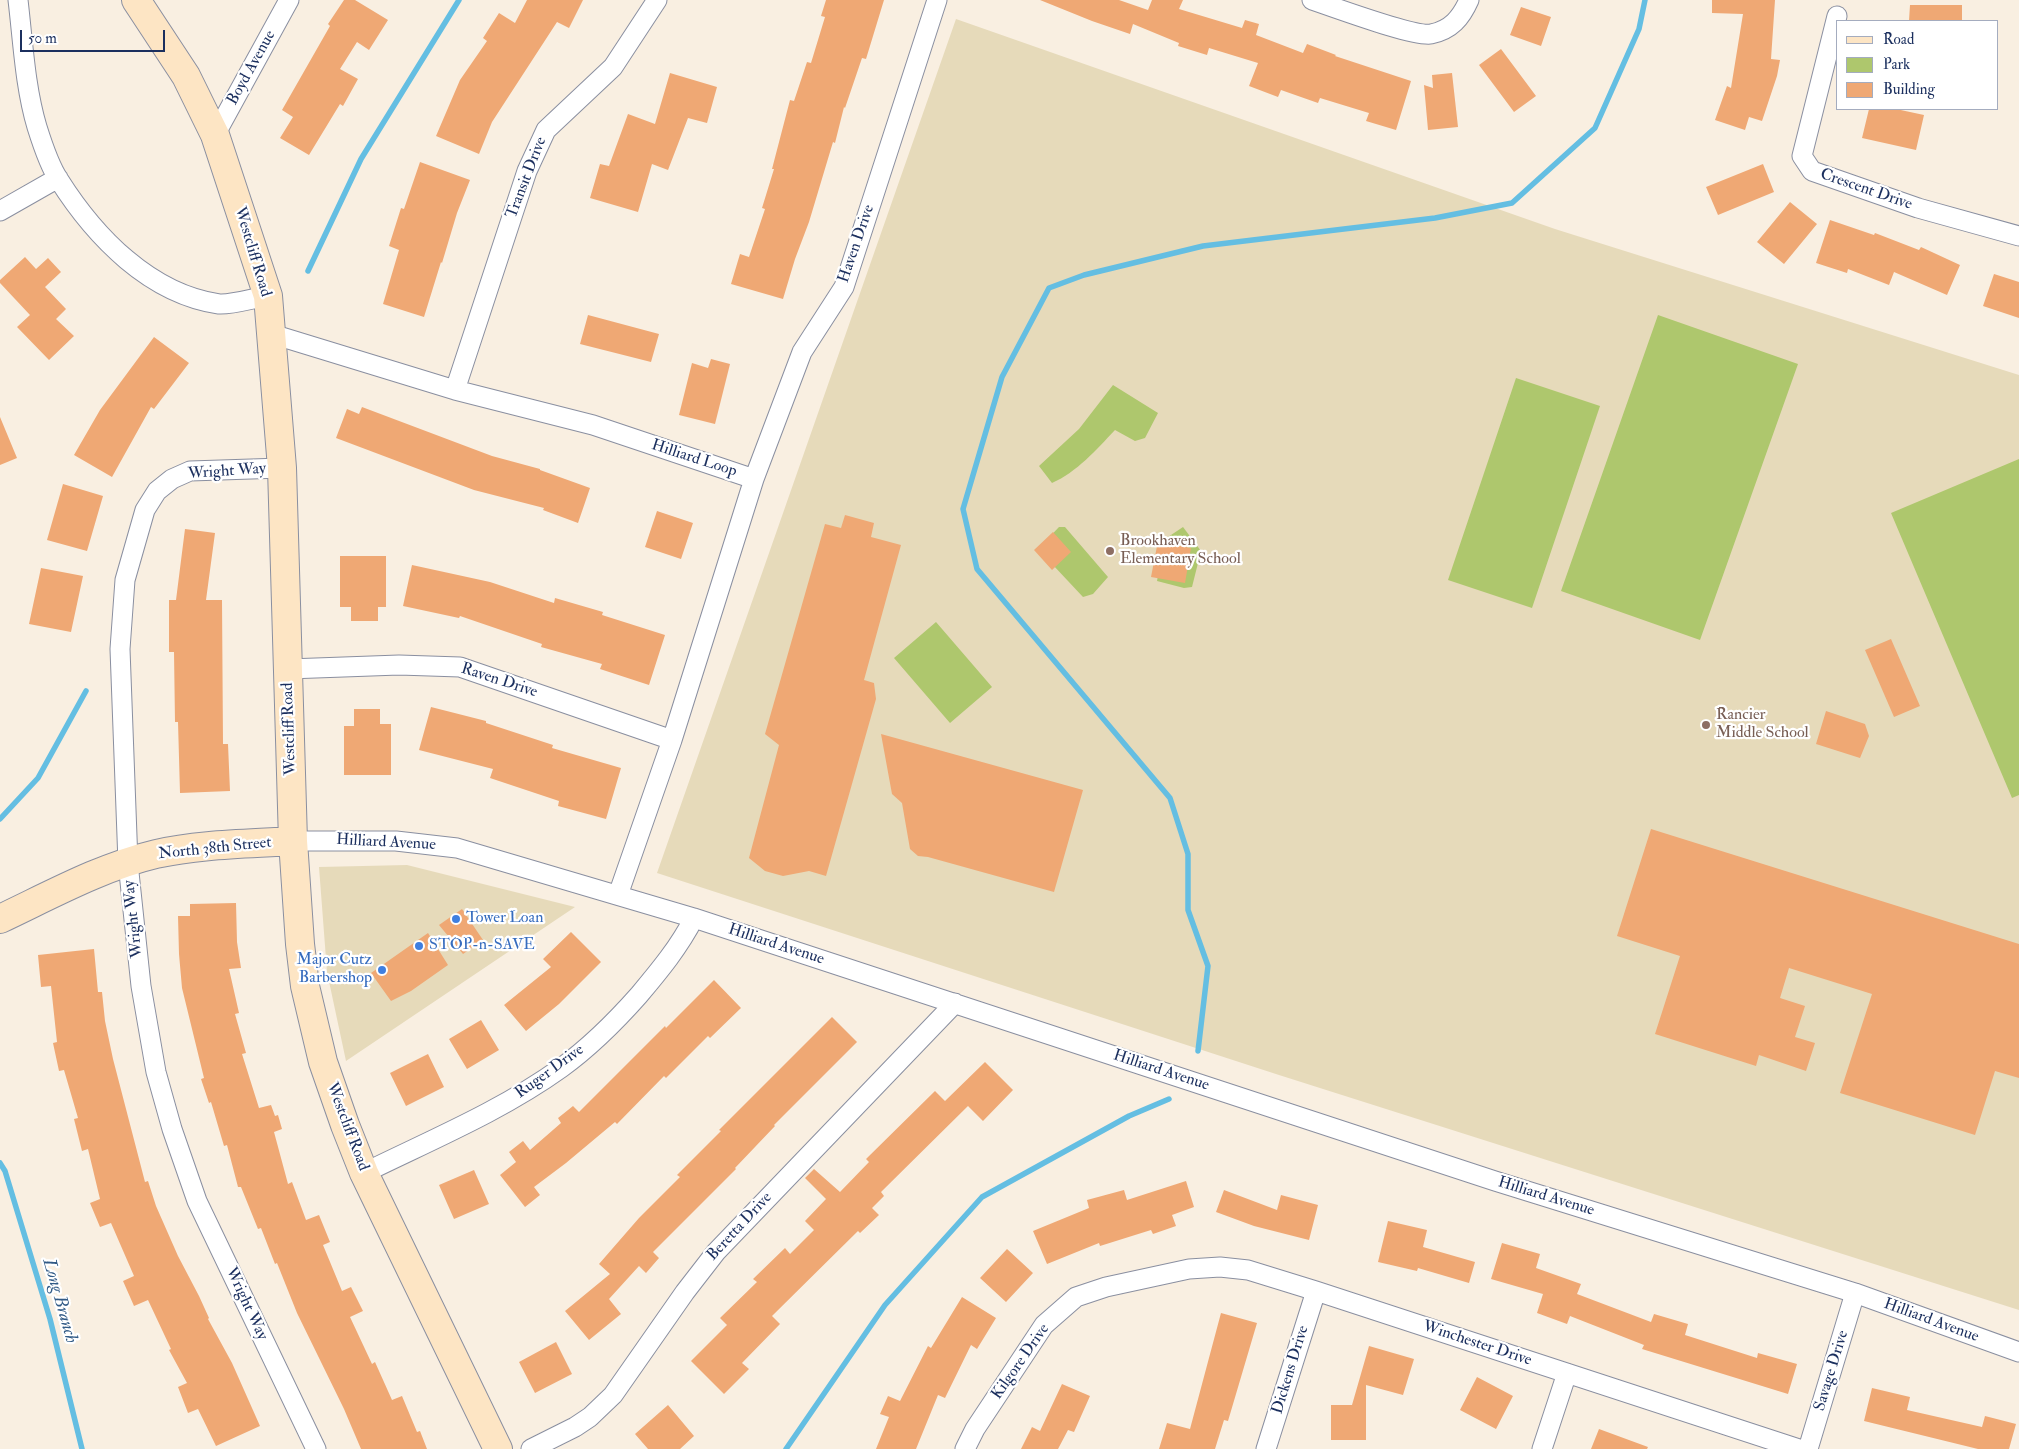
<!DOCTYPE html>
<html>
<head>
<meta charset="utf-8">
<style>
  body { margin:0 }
  #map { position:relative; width:2019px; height:1449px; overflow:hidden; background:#f9efe1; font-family:"IM FELL Double Pica",serif }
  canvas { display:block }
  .legend { position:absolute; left:1836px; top:20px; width:162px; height:90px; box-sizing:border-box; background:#fff; border:1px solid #a4acbf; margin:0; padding:6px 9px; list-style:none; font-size:15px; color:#1b2f5e }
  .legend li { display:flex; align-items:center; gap:10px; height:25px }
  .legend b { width:25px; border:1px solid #a4acbf }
  .scale { position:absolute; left:20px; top:30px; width:145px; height:22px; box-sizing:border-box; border:2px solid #1b2f5e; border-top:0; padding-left:6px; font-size:15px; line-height:18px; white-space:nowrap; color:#1b2f5e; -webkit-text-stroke:4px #fff; paint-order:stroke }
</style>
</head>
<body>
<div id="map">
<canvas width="2019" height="1449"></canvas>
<ul class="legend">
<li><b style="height:6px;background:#fde5c4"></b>Road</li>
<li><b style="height:14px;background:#aec76d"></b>Park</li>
<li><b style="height:14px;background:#efa874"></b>Building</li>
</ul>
<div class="scale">50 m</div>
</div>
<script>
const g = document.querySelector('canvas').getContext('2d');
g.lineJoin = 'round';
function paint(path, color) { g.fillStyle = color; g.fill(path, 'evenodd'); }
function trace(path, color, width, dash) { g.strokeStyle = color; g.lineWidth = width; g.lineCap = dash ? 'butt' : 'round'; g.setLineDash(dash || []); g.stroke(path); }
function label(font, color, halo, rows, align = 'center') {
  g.font = font + ' "IM FELL Double Pica",serif'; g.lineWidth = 4.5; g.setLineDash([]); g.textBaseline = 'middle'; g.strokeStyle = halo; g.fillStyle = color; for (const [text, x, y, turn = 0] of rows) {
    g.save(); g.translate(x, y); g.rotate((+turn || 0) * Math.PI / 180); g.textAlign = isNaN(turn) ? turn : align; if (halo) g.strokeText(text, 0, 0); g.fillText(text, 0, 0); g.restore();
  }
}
paint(new Path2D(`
  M956 19 1555 229 2019 375V1310L1279 1075 657 873Z
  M407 865 575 907 346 1061 327 972 319 867Z`), '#e6daba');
paint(new Path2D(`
  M1658 315 1798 364 1700 640 1561 591Z
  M1516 378 1600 406 1532 608 1448 580Z
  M1113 385 1158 413 1145 438 1135 441 1115 430C1096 450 1077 472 1052 483L1039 466 1079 429Z
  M2019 459V795L2012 798 1891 513Z
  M1059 527H1065L1108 577 1093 594 1083 597 1038 549Z
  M1183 527 1201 551 1192 587 1184 588 1157 581 1165 539Z
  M936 622 992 687 950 723 894 658Z`), '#aec76d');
trace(new Path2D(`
  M308 271 361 159 459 0
  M0 819 38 778 86 691
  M1198 1051 1208 966 1188 910V854L1170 798 977 569 963 509 1002 377 1049 288 1084 275 1203 246 1435 218 1512 203 1595 128 1639 29 1645 0
  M0 1163 5 1171 50 1319 82 1449
  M786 1449 885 1305 982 1197 1129 1116 1169 1099`), '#64bee2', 5.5);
paint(new Path2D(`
  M344 0H355L388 20 369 50 357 42 340 69 358 79 343 106 340 104 309 155 280 138 293 117 282 110 330 26 328 24Z
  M527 0H583L569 28 557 22 492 122 479 154 436 136 460 80 487 41 483 38 499 13 515 23Z
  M826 0H884L866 59 862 58 845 108 844 107 835 143 833 142 809 222 795 259 783 299 731 284 740 254 749 257 765 209 762 208 774 169H772L790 100 794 101 807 62 811 63 825 17 821 16Z
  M1040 0H1119L1148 10 1152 0H1183L1179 9 1242 28 1245 20 1259 24 1256 35 1303 53 1307 44 1336 55 1335 56 1411 81 1396 130 1366 121 1369 113 1320 98 1318 103 1281 90 1278 97 1249 86 1258 63 1209 48 1207 55 1178 46 1179 43 1133 24 1130 34 1092 21Z
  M1712 0H1775L1771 59 1780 60 1777 76 1762 121 1749 117 1745 130 1715 120 1727 86 1731 88 1743 14 1712 13Z
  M1910 5H1962V21H1909Z
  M1521 7 1551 17 1541 46 1510 35Z
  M1501 49 1536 96 1514 112 1479 65Z
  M670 73 717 87 707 123 688 118 668 170 652 164 638 212 590 198 600 164 609 166 628 114 655 124Z
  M1452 73 1458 127 1428 130 1424 85 1433 88 1432 75Z
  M1869 109H1896L1924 115 1916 150 1862 138Z
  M420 162 470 180 457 213 442 263 441 262 424 317 383 304 399 250 389 246 401 208 404 209Z
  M1763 164 1774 192 1718 215 1706 187Z
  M1790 202 1817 224 1784 264 1757 242Z
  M1830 220 1874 235 1875 233 1919 250 1921 247 1960 265 1947 295 1894 272 1889 285 1848 269 1847 273 1816 263Z
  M25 257 36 269 48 258 61 272 45 287 66 309 56 319 74 336 49 360 17 327 30 315 0 283V280Z
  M1994 274 2019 282V318L1983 306Z
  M588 315 659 334 651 362 580 344Z
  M154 337 189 363 154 409 151 407 112 477 74 455 100 410Z
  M711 359 730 364 715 424 679 415 692 363 708 368Z
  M362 407 492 456 540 469V470L590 488 578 523 543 510 544 508 474 490 336 438 347 409 359 414Z
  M0 417 17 458 0 465Z
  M63 484 103 496 87 551 47 540Z
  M657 511 693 523 681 559 645 547Z
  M845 515 874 523 871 537 901 545 864 680 874 683 876 699 826 876 809 871 783 876 765 871 749 858 779 745 765 734 825 524 841 528Z
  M185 529 215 533 206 600H222L223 744H228L230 791 180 793 178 722H175L174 652H169V600H176Z
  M1053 532 1071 552 1052 570 1034 550Z
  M1158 541 1191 548 1185 583 1151 577Z
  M340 556H386V607H378V621H351V607H340Z
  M412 565 490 582 554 603 555 598 603 612 602 615 665 635 649 685 600 669 602 664 541 647 542 644 460 616 459 618 403 606Z
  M41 568 83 576 71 632 29 624Z
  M1891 639 1920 706 1894 717 1865 650Z
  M431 707 486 721V723L553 745 552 748 621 768 606 819 558 806 559 801 490 778 493 769 419 750Z
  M354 709H380V724H391V775H344V726H354Z
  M1826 711 1865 724 1869 736 1860 758 1816 744Z
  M881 734 1083 790 1054 892 928 857 918 856 910 849 902 803 892 794Z
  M1651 829 2019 944V1078L1995 1071 1975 1135 1840 1093 1872 994 1789 968 1780 998 1805 1006 1795 1037 1815 1043 1806 1071 1759 1055 1756 1066 1655 1034 1680 956 1617 936Z
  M236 903 237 942 241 968 229 969 239 1013 235 1014 246 1053 242 1054 259 1108 271 1105 275 1116 278 1115 282 1129 274 1132 288 1184 292 1182 306 1220 319 1215 330 1242 323 1245 342 1291 351 1287 363 1311 350 1317 372 1364 375 1362 392 1400 402 1396 417 1432 420 1431 427 1449H361L344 1409 297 1313 277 1263 275 1264 261 1228 258 1229 241 1187H238L227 1145 224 1146 211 1102 209 1103 201 1079 204 1078 182 988 179 954 178 916H190V904Z
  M462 909 483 940 463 954 439 925Z
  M571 932 601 962 559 1004 526 1031 504 1005 551 967 543 959Z
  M428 933 448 965 411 991 391 1001 371 973Z
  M94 949 98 992H102L105 1021 113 1059 145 1182 148 1181 156 1206 178 1256 199 1296 209 1318 208 1319 232 1363 260 1426 216 1446 198 1409 188 1413 178 1387 187 1383 169 1350 171 1349 148 1300 134 1306 123 1281 134 1276 111 1223 100 1227 90 1203 100 1199 88 1149 82 1151 74 1119 78 1118 64 1070 59 1071 53 1043 57 1042 51 986 41 987 38 955Z
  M714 980 741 1008 710 1038 708 1036 666 1078 664 1076 617 1124 615 1122 566 1163 534 1187 540 1195 525 1207 500 1175 516 1162 509 1152 523 1141 530 1150 561 1123 558 1118 573 1106 579 1112 665 1026 666 1028Z
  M832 1017 857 1042 774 1125 775 1126 735 1168 736 1169 653 1252 659 1258 646 1273 639 1266 609 1299 621 1314 589 1340 565 1311 610 1274 599 1264 639 1218 680 1177 677 1175 721 1131 719 1130Z
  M481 1020 499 1050 467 1069 449 1039Z
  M428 1054 444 1087 406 1106 390 1073Z
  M985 1062 1013 1090 983 1121 968 1106 881 1192 884 1196 872 1208 879 1215 860 1233 858 1231 772 1316 780 1324 742 1363 749 1369 724 1394 691 1361 727 1325 720 1318 757 1282 753 1279 785 1248 790 1254 814 1230 805 1221 826 1199 805 1178 814 1169 840 1192 869 1162 866 1159 935 1091 945 1101Z
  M474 1170 489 1204 454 1219 439 1185Z
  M1186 1181 1194 1207 1172 1215 1176 1226 1153 1234 1151 1230 1100 1246 1099 1243 1047 1264 1033 1231 1089 1208 1087 1200 1124 1190 1127 1200Z
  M1224 1190 1277 1210 1281 1195 1318 1205 1309 1240 1254 1226 1216 1212Z
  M1388 1221 1427 1230 1423 1247 1475 1262 1469 1283 1418 1268 1417 1271 1378 1262Z
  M1502 1243 1540 1254 1536 1268 1581 1284 1577 1294 1651 1322 1654 1314 1688 1324 1685 1335 1757 1358 1758 1353 1797 1364 1788 1394 1642 1349 1644 1345 1570 1316 1567 1324 1537 1313 1543 1294 1491 1279Z
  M1007 1249 1033 1273 1006 1302 980 1278Z
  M962 1297 996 1318 977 1349 971 1345 945 1398 938 1395 916 1449H876L889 1417 880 1414 888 1396 900 1401 928 1346 931 1348Z
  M1221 1313 1257 1323 1228 1421 1224 1420 1215 1449H1159L1167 1423 1190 1429Z
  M556 1342 572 1374 535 1393 519 1362Z
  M1369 1346 1414 1359 1403 1395 1366 1385V1440H1331V1405H1352Z
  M1477 1377 1513 1396 1496 1429 1460 1410Z
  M1062 1384 1090 1396 1074 1432 1068 1430 1058 1449H1021L1032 1427 1040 1431Z
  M1872 1388 1910 1397 1907 1410 1982 1427 1985 1416 2016 1424 2009 1449H1978L1864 1421Z
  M668 1405 694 1436 680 1449H648L635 1434Z
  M1599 1429 1648 1447 1647 1449H1591Z`), '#efa874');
const street = new Path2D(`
  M18 0C23 42 25 87 37 127 42 143 50 167 59 180 95 237 150 294 219 304 232 305 254 298 268 296
  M1312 0C1334 7 1413 37 1431 34 1451 30 1461 18 1469 0
  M1837 16 1802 156 1812 171 1918 208 2019 236
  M215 135 289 0
  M0 211 58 178
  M272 334 455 390 593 425 754 479
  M455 390 527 171 546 130 613 67 657 0
  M282 468 190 471 172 479 157 491 145 510 125 580 120 649 128 863 141 986 156 1072 172 1129 197 1201 316 1449
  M288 669 399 665 460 667 672 740
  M293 841H396L457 848 694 918 1495 1181 1855 1293 2019 1352
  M618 895 672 740 754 479 802 352 844 287 937 0
  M364 1173C431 1140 501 1111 561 1068 590 1047 616 1021 639 995 660 970 679 947 694 918
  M531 1449 575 1427 590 1417 613 1395 685 1292 716 1252 955 1003
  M965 1449 975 1429 1044 1325 1076 1297 1106 1287 1189 1269 1220 1267 1248 1270 1316 1291 1799 1449
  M1266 1449 1316 1291
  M1542 1449 1567 1373
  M1808 1449 1855 1293`);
const secondary = new Path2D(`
  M136 0 186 76 215 135 268 296 282 468 293 841 300 944 305 986 323 1062 345 1125 364 1173 498 1449
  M0 919C51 895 101 867 156 854 200 844 248 844 293 841`);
trace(street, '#8a8fa0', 21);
trace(secondary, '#8a8fa0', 30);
trace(street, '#fff', 19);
trace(secondary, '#fde5c4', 28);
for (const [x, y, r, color] of [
  [1110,551,5,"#8d6e63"],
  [1706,725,5,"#8d6e63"],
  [456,919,5,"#3f7fe0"],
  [419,946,5,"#3f7fe0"],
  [382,970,5,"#3f7fe0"]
]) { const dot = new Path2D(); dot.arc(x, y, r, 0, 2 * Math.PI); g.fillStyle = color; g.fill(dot); trace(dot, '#fff', 2); }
label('16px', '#1b2f5e', '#fff', [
  ["Boyd Avenue",252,68,-61],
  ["Transit Drive",527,178,-69],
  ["Crescent Drive",1866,190,19],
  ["Haven Drive",857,244,-71],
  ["Westcliff Road",252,252,73],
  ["Hilliard Loop",694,459,18],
  ["Wright Way",227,472,-4],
  ["Raven Drive",499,681,18],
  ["Westcliff Road",290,729,-92],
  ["Hilliard Avenue",386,843,3],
  ["North 38th Street",215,849,-6],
  ["Wright Way",134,919,-96],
  ["Hilliard Avenue",776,945,18],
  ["Hilliard Avenue",1161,1071,18],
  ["Ruger Drive",550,1072,-36],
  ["Westcliff Road",347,1127,69],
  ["Hilliard Avenue",1546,1197,17],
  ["Beretta Drive",740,1227,-47],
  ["Wright Way",246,1304,65],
  ["Hilliard Avenue",1931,1321,20],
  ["Winchester Drive",1477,1344,18],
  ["Kilgore Drive",1021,1362,-55],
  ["Dickens Drive",1291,1370,-73],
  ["Savage Drive",1832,1371,-73]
]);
label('16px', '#785e54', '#fff', [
  ["Brookhaven",1120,542],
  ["Elementary School",1120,560],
  ["Rancier",1716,716],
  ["Middle School",1716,734]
], 'left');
label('16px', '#366cbe', '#fff', [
  ["Tower Loan",466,919],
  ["STOP-n-SAVE",429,946],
  ["Major Cutz",372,961,"right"],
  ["Barbershop",372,979,"right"]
], 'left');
label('italic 18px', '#315a86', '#fff', [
  ["Long Branch",59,1301,74]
]);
</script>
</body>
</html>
